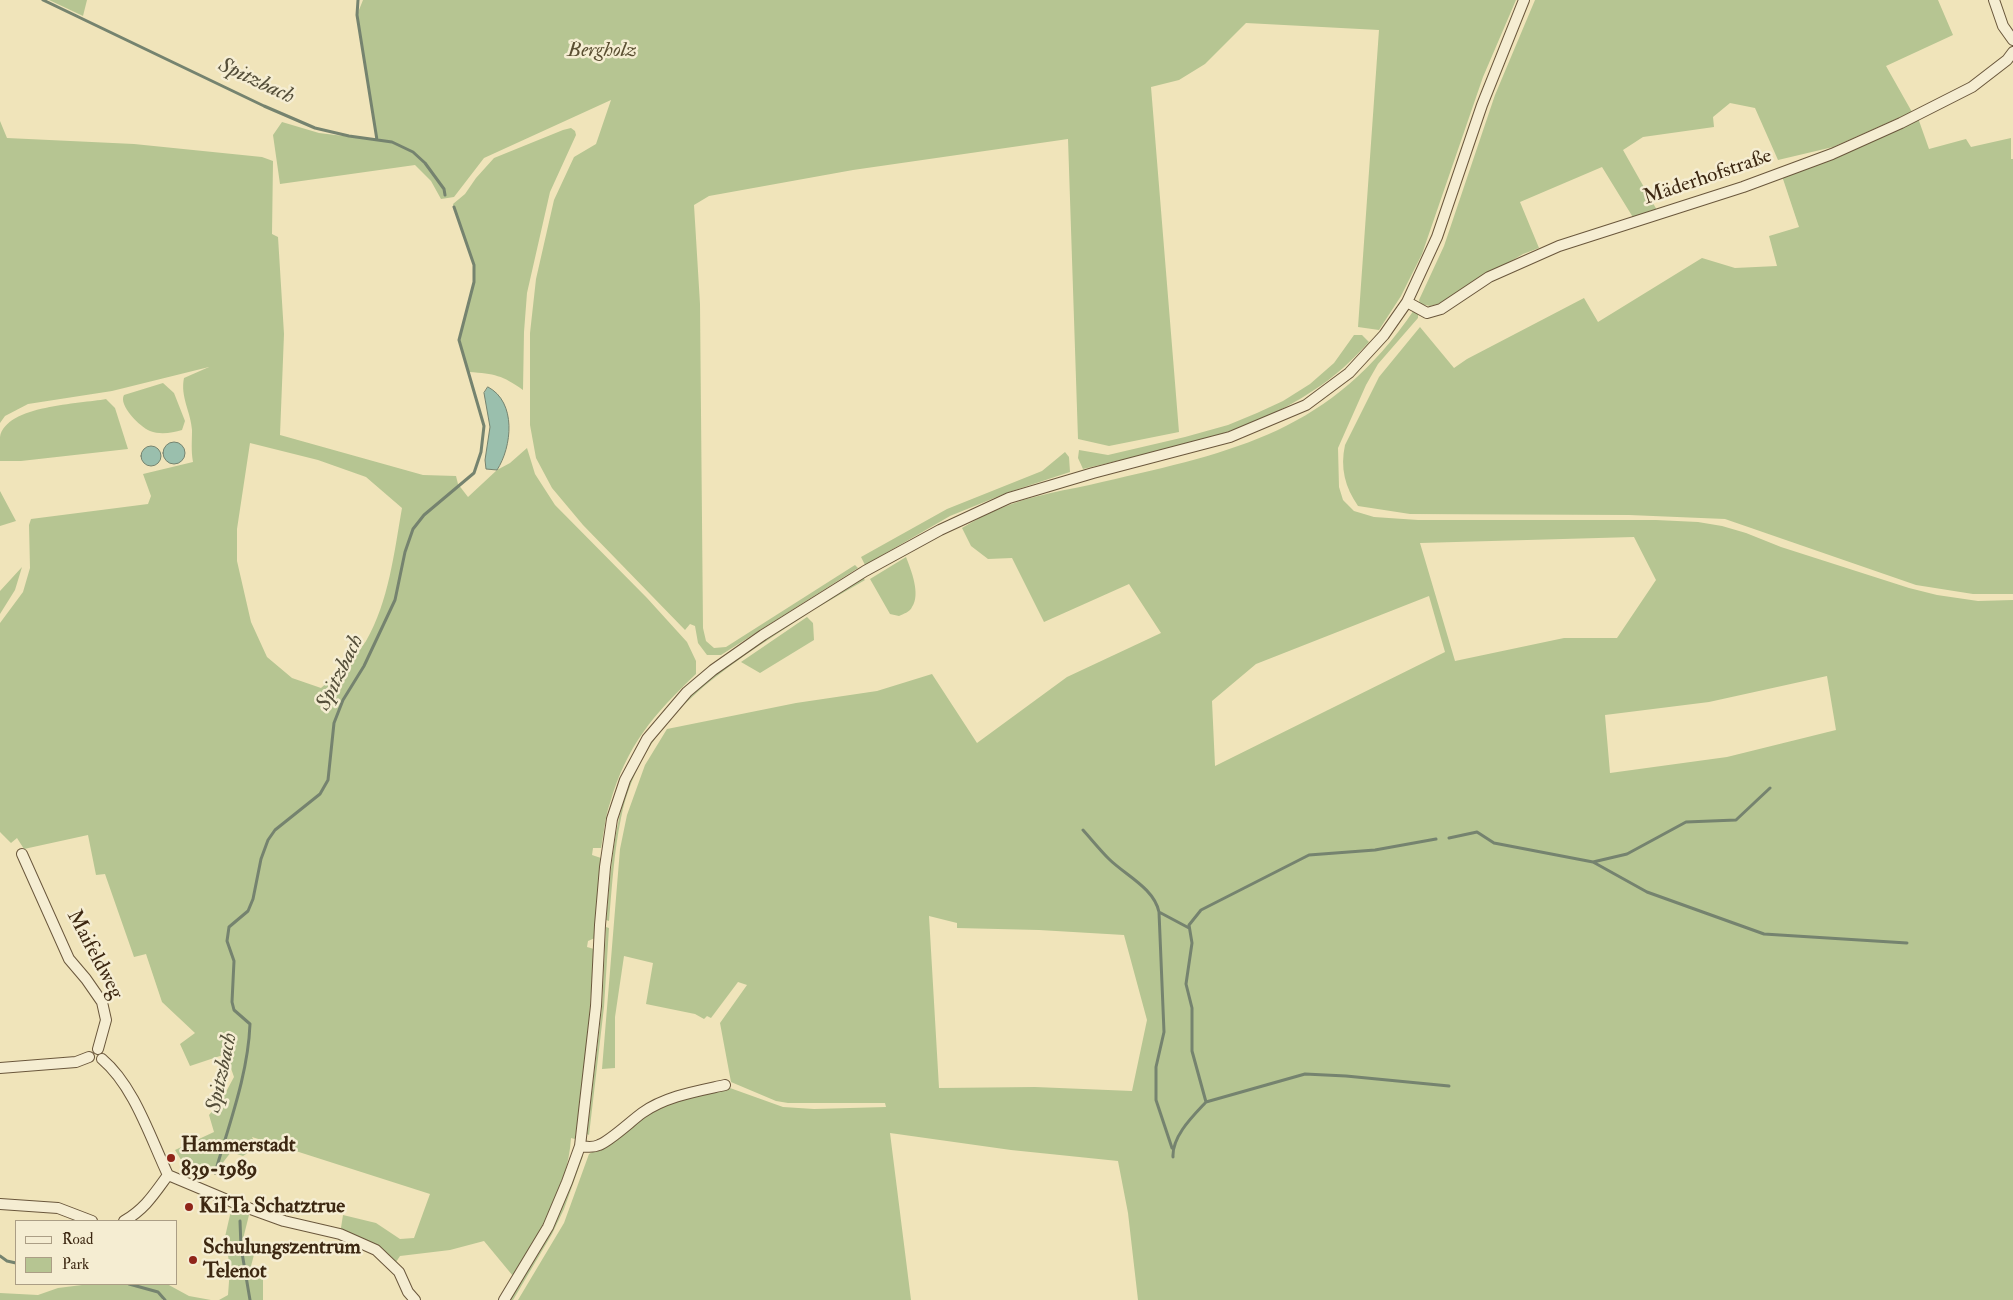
<!DOCTYPE html>
<html>
<head>
<meta charset="utf-8">
<style>
  body { margin:0 }
  #map { position:relative; width:2013px; height:1300px; overflow:hidden; background:#f0e4ba; font-family:"IM FELL Double Pica",serif }
  canvas { display:block }
  .legend { position:absolute; left:15px; top:1220px; width:162px; height:65px; box-sizing:border-box; background:#f5edd2; border:1px solid #ab9e85; margin:0; padding:6px 9px; list-style:none; font-size:15px; color:#3d2812 }
  .legend li { display:flex; align-items:center; gap:10px; height:25px }
  .legend b { width:25px; border:1px solid #ab9e85 }
</style>
</head>
<body>
<div id="map">
<canvas width="2013" height="1300"></canvas>
<ul class="legend">
<li><b style="height:6px;background:#f5edd2"></b>Road</li>
<li><b style="height:14px;background:#b6c592"></b>Park</li>
</ul>
</div>
<script>
const g = document.querySelector('canvas').getContext('2d');
g.lineJoin = 'round';
function paint(path, color) { g.fillStyle = color; g.fill(path, 'evenodd'); }
function trace(path, color, width, dash) { g.strokeStyle = color; g.lineWidth = width; g.lineCap = dash ? 'butt' : 'round'; g.setLineDash(dash || []); g.stroke(path); }
function label(font, color, halo, rows, align = 'center') {
  g.font = font + ' "IM FELL Double Pica",serif'; g.lineWidth = 5; g.setLineDash([]); g.textBaseline = 'middle'; g.strokeStyle = halo; g.fillStyle = color; for (const [text, x, y, turn = 0] of rows) {
    g.save(); g.translate(x, y); g.rotate((+turn || 0) * Math.PI / 180); g.textAlign = isNaN(turn) ? turn : align; if (halo) g.strokeText(text, 0, 0); g.fillText(text, 0, 0); g.restore();
  }
}
paint(new Path2D(`
  M49 0H87L83 16Z
  M363 0H1516L1483 77 1422 254 1401 296 1379 330 1358 327 1379 30 1246 23 1205 64 1179 80 1151 87 1179 432 1109 446 1078 439 1068 139 853 170 709 196 694 205 700 304 703 628 706 641 714 648 726 647 855 565 858 568 721 655H707L698 643 695 626 690 624 685 630 583 525 552 488 536 458 530 425V333L536 279 554 200 574 157 596 144 611 100 484 158 454 197 441 199 431 181 415 165 280 184 273 135 282 122 319 133 377 140 357 15Z
  M1535 0H1938L1953 35 1886 66 1912 112 1833 147 1778 160 1755 108 1730 103 1713 117 1714 127 1643 137 1623 150 1658 212 1634 219 1602 167 1520 202 1539 248 1523 254 1441 303 1430 306 1420 304 1419 300 1444 246 1495 95Z
  M1918 118 1929 149 1966 139 1971 147 2011 138V159H2013V594H1973L1916 585 1725 519 1629 515 1410 514 1358 506C1345 487 1340 468 1345 445L1379 377 1420 327 1454 368 1467 359 1584 298 1598 322 1702 258 1735 268 1777 266 1769 236 1799 227 1782 176Z
  M0 121 7 138 134 144 262 157 273 161 272 234 278 237 284 334 280 435 423 475 456 476 458 484 468 497 497 470 510 463 527 448 535 474 555 505 647 598 687 642 696 661V674C653 715 627 745 610 803 605 817 604 833 601 848H593L592 855 601 858 595 938 588 941 587 947 594 949 587 1049 575 1139 571 1138C568 1189 538 1234 513 1276L484 1241 450 1250 400 1256 394 1265 340 1234 343 1215 376 1223 400 1239 414 1238 430 1194 252 1137 257 1147 243 1156 231 1152 215 1173 183 1163 175 1150 214 1132 209 1115 221 1101 234 1077 226 1054 190 1066 180 1044 195 1033 162 1002 146 954 134 957 105 874 96 875 88 835 24 849 17 838 11 843 0 832V623L23 592 30 568 29 525 31 519 148 504 151 496 143 474 193 462C191 450 192 442 192 430 191 412 180 397 184 378L209 367 112 391 28 404 5 416 0 423ZM250 443 318 460 366 477 402 508C394 553 389 601 366 641 355 659 337 674 321 688L292 678 267 657 251 622 237 561V529Z
  M571 128 575 131 576 135 550 192 527 293 524 332 523 390C502 375 495 374 469 372L459 340 474 282V265L453 204 465 194 476 178 494 158 563 130Z
  M1414 310 1418 312V318L1378 364 1366 385 1338 448 1339 487 1343 500 1354 511 1374 517 1418 520H1656L1698 522 1722 526 1746 533 1781 547 1909 588 1937 595 1978 601 2013 600V1300H1138L1128 1213 1118 1161 1011 1150 890 1133 911 1300H518L564 1223 589 1154 627 1131 654 1108 703 1093 730 1088 783 1107 814 1109 886 1107 885 1103H788L776 1101 731 1082 720 1023 747 985 738 982 711 1018 707 1016 704 1019 695 1014 646 1004 653 963 624 956 615 1017V1068L602 1069 620 849 627 815 645 765 667 729 796 703 877 691 932 674 977 743 1067 677 1161 633 1129 584 1044 622 1012 558 988 559 971 546 962 528C974 521 986 514 999 509 1030 495 1069 490 1102 482 1237 451 1331 432 1414 310ZM1634 537 1656 580 1617 638H1564L1455 661 1420 543ZM1429 596 1445 652 1215 766 1212 701 1256 664ZM1827 676 1836 730 1727 757 1610 773 1605 715 1709 702ZM929 916 957 923V928L1039 930 1124 935 1147 1020 1132 1091 1035 1087 939 1088Z
  M1354 335H1362L1369 342C1352 360 1335 377 1314 390 1247 436 1161 450 1083 469L1078 458 1079 450 1108 455 1185 437 1228 425 1257 413 1283 401 1310 384 1334 363Z
  M163 383 174 393 185 421 182 430C172 433 160 435 150 431 140 427 118 405 124 395Z
  M106 399 115 408 128 449 21 461H0C0 454 0 445 0 437 6 405 80 404 106 399Z
  M1065 452 1069 457 1070 472 1009 492 950 516 865 565 861 557 947 509 1042 471Z
  M0 491 16 521 0 526Z
  M906 557C911 570 921 594 912 607 910 612 903 614 899 616L890 614 870 579Z
  M22 567 15 590 0 614V591Z
  M863 578 865 580 815 609 814 607Z
  M803 614 804 616C723 670 643 715 621 818 614 852 612 886 609 921L606 920C610 881 612 841 623 803 648 711 728 664 803 614Z
  M807 617 813 623 814 640 760 673 741 662Z
  M606 927 609 928 604 1007 589 1135 587 1134 602 1007Z
  M581 1156H583L564 1209 552 1234 513 1300H509L555 1223Z
  M232 1206 250 1211 242 1243 256 1247 250 1270 263 1273V1300H219L228 1295 230 1268 225 1237Z
  M90 1284H167L189 1296 211 1300H165L163 1298 162 1300H0V1293L38 1295 58 1288Z`), '#b6c592');
const water = new Path2D(`
  M488 387C517 402 512 447 497 470L486 469 485 460 490 427 484 393Z
  M163 453a11 11 0 1 1 22 0a11 11 0 1 1-22 0Z
  M141 456a10 10 0 1 1 20 0a10 10 0 1 1-20 0Z`);
paint(water, '#9abfad');
trace(water, '#75836f', 1);
trace(new Path2D(`
  M43 0 264 106 315 128 349 136 392 142 413 152 425 163 444 189 445 195
  M358 0 357 15 377 140
  M1083 830C1092 840 1100 850 1109 859 1125 875 1154 888 1159 912L1189 928
  M1449 838 1477 832 1494 843 1593 862 1647 892 1764 934 1907 943
  M1593 862 1627 854 1686 822 1736 820 1770 788
  M1159 912 1164 1032 1156 1067V1100L1172 1148
  M1206 1102 1305 1074 1346 1076 1449 1086
  M1173 1157C1172 1136 1193 1116 1206 1102L1192 1051V1008L1186 984 1192 943 1189 925 1201 910 1309 855 1375 850 1436 839
  M215 1173C229 1124 248 1075 250 1024L234 1010 232 1002 234 961 227 941 229 927 248 911 253 899 261 859 268 840 275 830 320 794 328 780 334 723 343 700 364 666 395 600 405 552 413 529 424 515 474 473 481 452 484 426 459 340 474 282V265L454 207
  M240 1221 241 1247 250 1300
  M0 1256 7 1261 16 1263
  M129 1284 158 1292 165 1300`), '#75836f', 3);
const minor = new Path2D(`
  M1994 0 2003 26 2013 40
  M1407 302 1427 313 1441 309 1489 277 1559 246 1743 187 1832 154 1901 123 1972 87 2007 60 2013 52
  M22 854 69 959 86 979 102 1002 106 1020 98 1049
  M102 1059C134 1086 150 1137 168 1175L237 1204 284 1221 340 1234 376 1250 399 1272 408 1292 415 1300
  M0 1068 76 1062 89 1057
  M580 1146C586 1147 593 1148 599 1145 610 1141 631 1121 642 1113 666 1096 698 1091 725 1085
  M0 1204 58 1208 92 1221
  M124 1221C145 1209 154 1194 168 1175
  M504 1300 548 1227 567 1182 580 1146 596 1006 600 925 605 867 612 819 625 780 647 739 687 692 713 670 763 635 865 571 940 530 1009 498 1093 473 1230 437 1306 405 1349 373 1384 335 1407 302 1437 237 1482 105 1524 0`);
trace(minor, '#6a573c', 12);
trace(minor, '#f5edd2', 10);
for (const [x, y, r, color] of [
  [171,1158,5,"#8f2418"],
  [189,1207,5,"#8f2418"],
  [193,1260,5,"#8f2418"]
]) { const dot = new Path2D(); dot.arc(x, y, r, 0, 2 * Math.PI); g.fillStyle = color; g.fill(dot); trace(dot, '#f5edd2', 2); }
label('italic 21px', '#5b4f32', '#f5edd2', [
  ["Bergholz",602,51]
]);
label('21px', '#3d2812', '#f5edd2', [
  ["Mäderhofstraße",1708,178,-19],
  ["Maifeldweg",94,955,62]
]);
label('bold 21px', '#3d2812', '#f5edd2', [
  ["Hammerstadt",181,1146],
  ["839-1989",181,1170],
  ["KiITa Schatztrue",199,1207],
  ["Schulungszentrum",203,1248],
  ["Telenot",203,1272]
], 'left');
label('italic 22px', '#544e39', '#f5edd2', [
  ["Spitzbach",256,82,25],
  ["Spitzbach",341,673,-64],
  ["Spitzbach",223,1073,-78]
]);
</script>
</body>
</html>
